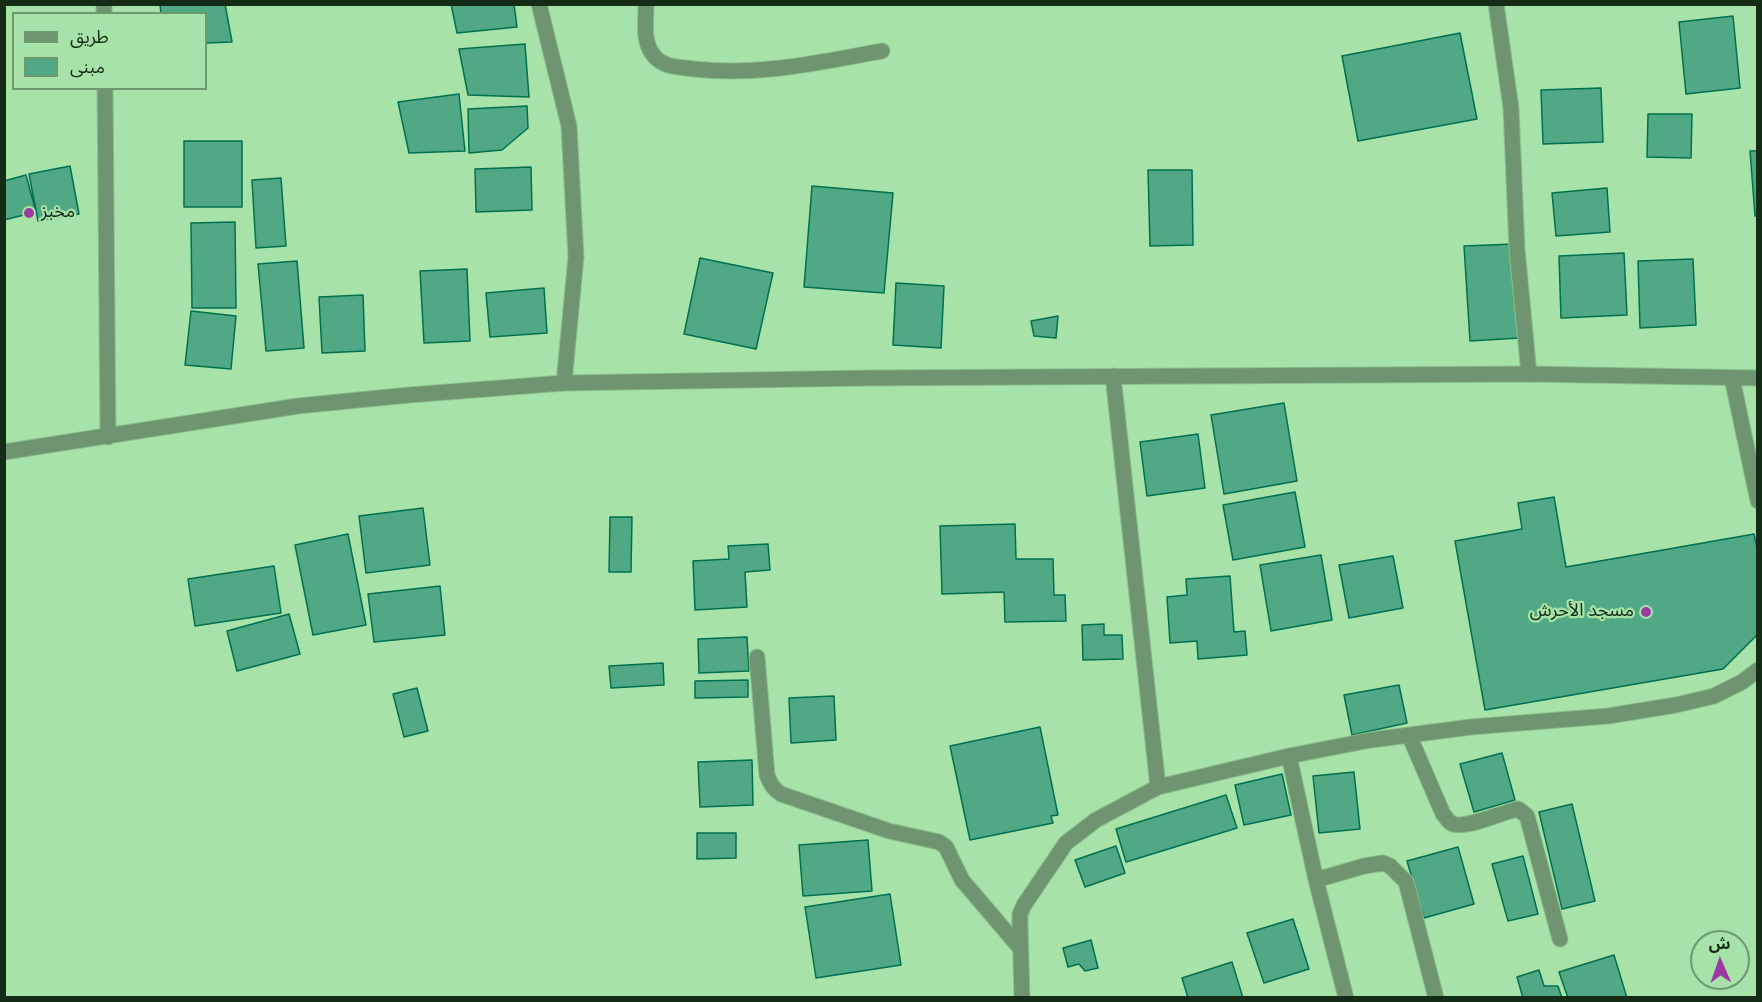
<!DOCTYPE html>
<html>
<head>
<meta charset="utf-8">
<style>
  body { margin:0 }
  #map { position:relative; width:1762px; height:1002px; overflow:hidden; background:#a7e3a8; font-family:"Nunito Sans","Noto Sans Arabic",sans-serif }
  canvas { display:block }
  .frame { position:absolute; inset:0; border:6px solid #142b15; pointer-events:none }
  .legend { position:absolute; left:12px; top:12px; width:195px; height:78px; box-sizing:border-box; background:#a7e3a8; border:2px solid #6c996d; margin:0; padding:8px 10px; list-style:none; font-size:18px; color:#142b15 }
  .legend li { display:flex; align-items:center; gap:12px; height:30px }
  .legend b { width:30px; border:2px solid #6c996d }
  .north { position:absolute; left:1690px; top:930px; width:60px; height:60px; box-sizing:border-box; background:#a7e3a8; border:2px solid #6c996d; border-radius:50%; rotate:358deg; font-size:16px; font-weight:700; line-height:24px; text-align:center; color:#142b15 }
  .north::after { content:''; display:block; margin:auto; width:21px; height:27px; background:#9b3aa2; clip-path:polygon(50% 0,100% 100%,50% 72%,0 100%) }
</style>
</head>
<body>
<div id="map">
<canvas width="1762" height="1002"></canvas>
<div class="frame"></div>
<ul class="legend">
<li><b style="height:8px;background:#6f9570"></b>طريق</li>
<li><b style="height:16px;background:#50a885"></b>مبنى</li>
</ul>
<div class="north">ش</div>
</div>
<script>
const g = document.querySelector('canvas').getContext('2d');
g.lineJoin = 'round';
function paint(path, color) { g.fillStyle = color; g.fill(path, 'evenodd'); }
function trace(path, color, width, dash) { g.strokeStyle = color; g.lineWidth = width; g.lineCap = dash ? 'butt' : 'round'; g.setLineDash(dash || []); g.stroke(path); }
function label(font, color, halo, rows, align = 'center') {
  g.font = font + ' "Nunito Sans","Noto Sans Arabic",sans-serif'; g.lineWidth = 4.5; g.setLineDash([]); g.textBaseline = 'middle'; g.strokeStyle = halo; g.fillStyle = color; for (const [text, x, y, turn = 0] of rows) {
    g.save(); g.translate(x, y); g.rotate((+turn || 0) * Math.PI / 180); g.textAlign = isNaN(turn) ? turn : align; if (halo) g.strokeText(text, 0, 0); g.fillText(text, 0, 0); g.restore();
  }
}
const building = new Path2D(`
  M160 4H225L232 42 206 43V14H161Z
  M451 4H514L517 27 457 33Z
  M1733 16 1740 88 1686 94 1679 22Z
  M1460 33 1477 119 1358 141 1342 56Z
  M525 44 529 97 468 95 459 49Z
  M1601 88 1603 142 1543 144 1541 90Z
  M459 94 465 151 409 153 398 102Z
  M527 106 528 128 502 150 469 153 468 109Z
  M1648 114H1692L1691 158 1647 157Z
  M184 141H242V207H184Z
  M1750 151H1758V216H1755Z
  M70 166 79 214 38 221 29 174Z
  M531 167 532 210 476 212 475 169Z
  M1148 170H1192L1193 245 1150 246Z
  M26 175 36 212 4 220V181Z
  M281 178 286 246 256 248 252 180Z
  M812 186 893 193 884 293 804 287Z
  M1607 188 1610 232 1556 236 1552 193Z
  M235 222 236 308H192L191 223Z
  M1514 244 1519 338 1470 341 1464 246Z
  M1624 253 1627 315 1561 318 1559 256Z
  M700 258 773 273 756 349 684 334Z
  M1693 259 1696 325 1640 328 1638 261Z
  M297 261 304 348 266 351 258 264Z
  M467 269 470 341 424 343 420 271Z
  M896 283 944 286 941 348 893 345Z
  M544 288 547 333 490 337 486 293Z
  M363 295 365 351 322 353 319 297Z
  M191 311 236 316 231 369 185 365Z
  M1058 316 1056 338 1034 336 1031 321Z
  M1284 403 1297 481 1224 494 1211 415Z
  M1198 434 1205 488 1147 496 1140 442Z
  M1295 492 1305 547 1233 560 1223 505Z
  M1554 497 1566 567 1754 534 1758 553V634L1723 669 1485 710 1455 541 1522 529 1518 503Z
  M423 508 430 565 366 573 359 516Z
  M610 517H632L631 572H609Z
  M1015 524 1016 559H1053L1054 595H1065L1066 621 1005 622 1004 592 942 594 940 526Z
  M348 534 366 625 313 635 295 545Z
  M768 544 770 570 745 572 747 607 695 610 693 561 729 559 728 546Z
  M1321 555 1332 620 1271 631 1260 565Z
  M1393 556 1403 608 1349 618 1339 565Z
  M274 566 281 613 195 626 188 579Z
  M1230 576 1234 632 1245 631 1247 655 1198 659 1197 641 1170 643 1167 597 1187 595 1186 579Z
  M440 586 445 635 374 642 368 594Z
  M289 614 300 654 237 671 227 631Z
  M1104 624V635H1122L1123 659 1083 660 1082 625Z
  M747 637 749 671 699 673 698 639Z
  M663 663 664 685 611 688 609 666Z
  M748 680V697L695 698V681Z
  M1399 685 1407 723 1352 735 1344 695Z
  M417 688 428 731 404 737 393 694Z
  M834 696 836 740 791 743 789 698Z
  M1040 727 1058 815 1051 816 1053 823 970 840 950 746Z
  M1502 753 1515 800 1474 812 1460 764Z
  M752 760 753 805 700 807 698 762Z
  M1354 772 1360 829 1319 833 1313 776Z
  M1282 774 1291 815 1244 825 1235 785Z
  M1226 795 1237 828 1126 862 1116 829Z
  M1572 804 1595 901 1562 909 1539 812Z
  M697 833H736V858L697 859Z
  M868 840 872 891 803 896 799 845Z
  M1116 846 1125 873 1085 887 1075 860Z
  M1458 847 1474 904 1424 918 1407 861Z
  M1523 856 1538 914 1508 921 1492 864Z
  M890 894 901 965 816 978 805 907Z
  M1293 919 1309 969 1264 983 1247 933Z
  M1091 940 1098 968 1085 971 1079 964 1068 967 1063 948Z
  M1614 955 1627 998H1568L1559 972Z
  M1232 962 1243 998H1188L1182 978Z
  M1539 970 1544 986H1558L1562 998H1523L1517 977Z`);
paint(building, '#50a885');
trace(building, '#017050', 1.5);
const minor = new Path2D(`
  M104 4V14
  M539 4 569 126 576 257 564 383
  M646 4C646 23 642 43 655 57 665 68 681 67 694 69 760 76 817 63 882 51
  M1496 4 1511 108 1517 249 1529 374
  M105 88 108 437
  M1113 376 1158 787
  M1732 378 1758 501
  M757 657 767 775C770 783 773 789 781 794L889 831 939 842 946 847 962 880 1020 948
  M1409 735 1443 814C1446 817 1448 822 1453 824 1467 829 1502 812 1518 809L1527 816 1560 939
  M1289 756 1316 880 1346 998
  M1316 880 1364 866 1383 863 1390 866 1406 882 1436 998
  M1022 998 1020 924V914L1024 905 1066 843 1096 820 1158 787 1289 756 1371 740 1471 727 1608 716 1676 705 1714 696 1742 682 1758 670`);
const tertiary = new Path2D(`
  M4 452 298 406 409 395 564 383 870 378 1529 374 1758 378`);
trace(minor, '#8abe8b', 17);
trace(tertiary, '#8abe8b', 17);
trace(minor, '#6f9570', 15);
trace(tertiary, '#6f9570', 15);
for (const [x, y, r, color] of [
  [29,213,6,"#9b3aa2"],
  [1646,612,6,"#9b3aa2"]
]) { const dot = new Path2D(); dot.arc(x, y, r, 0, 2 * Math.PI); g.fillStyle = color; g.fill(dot); trace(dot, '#a7e3a8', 2); }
label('18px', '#142b15', '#a7e3a8', [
  ["مخبز",41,213],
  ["مسجد الأحرش",1634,612,"right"]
], 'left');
</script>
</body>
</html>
